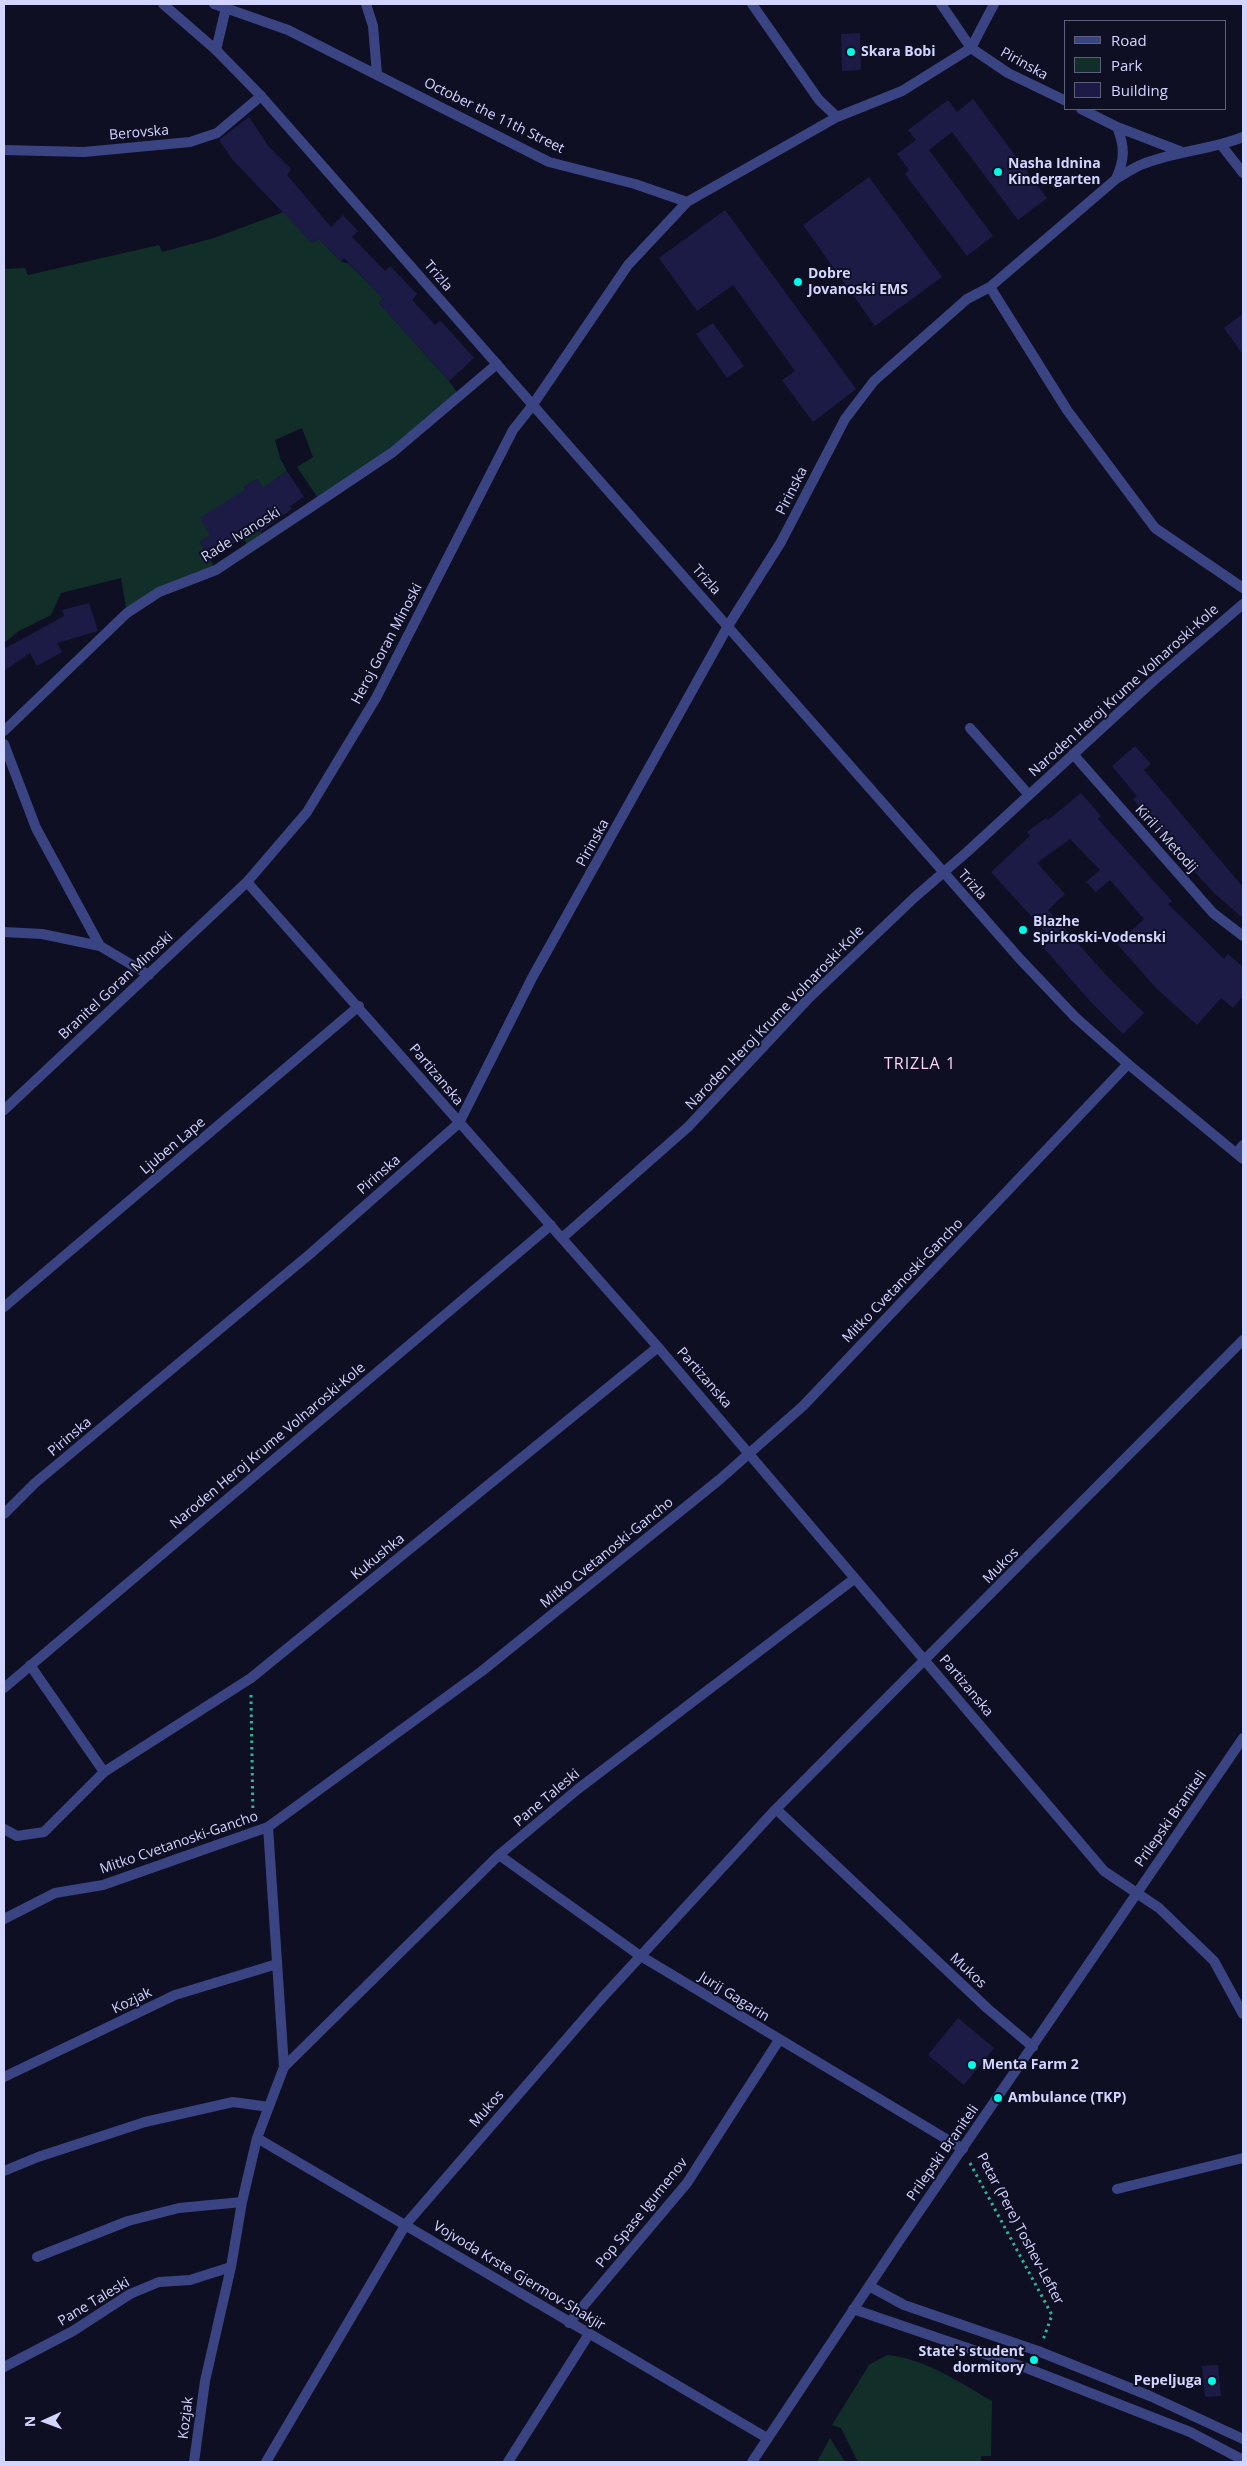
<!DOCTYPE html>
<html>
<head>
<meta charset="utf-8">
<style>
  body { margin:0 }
  #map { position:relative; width:1247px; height:2466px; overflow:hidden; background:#0f0f24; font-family:"Open Sans",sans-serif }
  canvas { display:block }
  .frame { position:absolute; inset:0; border:5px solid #d2d5ff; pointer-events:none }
  .legend { position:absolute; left:1064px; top:20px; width:162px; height:90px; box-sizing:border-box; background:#0f0f24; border:1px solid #5d5e7c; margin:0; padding:6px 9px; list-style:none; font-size:15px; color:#d2d5ff }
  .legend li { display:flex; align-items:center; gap:10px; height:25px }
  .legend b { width:25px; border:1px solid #5d5e7c }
  .north { position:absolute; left:20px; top:2396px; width:50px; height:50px; -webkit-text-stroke:4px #0f0f24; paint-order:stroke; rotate:268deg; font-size:14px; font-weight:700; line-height:20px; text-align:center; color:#d2d5ff }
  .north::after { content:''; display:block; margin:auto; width:18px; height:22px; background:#d2d5ff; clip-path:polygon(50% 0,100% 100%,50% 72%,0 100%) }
</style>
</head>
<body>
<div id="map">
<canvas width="1247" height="2466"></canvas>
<div class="frame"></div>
<ul class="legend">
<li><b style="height:6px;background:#3a4483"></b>Road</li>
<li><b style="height:14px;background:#122e29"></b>Park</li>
<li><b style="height:14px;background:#1c1b45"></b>Building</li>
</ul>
<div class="north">N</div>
</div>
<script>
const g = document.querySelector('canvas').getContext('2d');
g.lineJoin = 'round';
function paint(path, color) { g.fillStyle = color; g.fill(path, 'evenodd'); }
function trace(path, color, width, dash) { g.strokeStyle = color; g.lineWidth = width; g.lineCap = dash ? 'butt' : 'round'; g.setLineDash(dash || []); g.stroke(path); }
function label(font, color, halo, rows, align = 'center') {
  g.font = font + ' "Open Sans",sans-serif'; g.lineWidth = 4; g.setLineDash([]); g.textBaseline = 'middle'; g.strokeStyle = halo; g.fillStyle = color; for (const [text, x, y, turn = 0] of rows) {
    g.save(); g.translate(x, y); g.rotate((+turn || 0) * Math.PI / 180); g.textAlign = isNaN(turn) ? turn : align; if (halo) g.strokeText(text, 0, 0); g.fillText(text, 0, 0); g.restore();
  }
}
paint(new Path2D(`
  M284 212 312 243 319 239 341 262 348 263 383 298 379 303 449 381 460 397 320 501 297 467 313 457 302 428 275 440 280 458 287 471 277 478 267 495 257 479 244 487 254 501 260 532 265 538 249 548 243 537 210 535 200 542 216 570 159 592 127 613 121 578 61 593 51 615 19 631 4 643V269L25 268 28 275 159 245 162 252 214 238Z
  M887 2355C926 2359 959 2382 992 2401L991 2456H981V2462H858L841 2428 832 2425 869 2365Z
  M830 2438 845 2462H817Z`), '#122e29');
paint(new Path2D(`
  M860 33 861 70 842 71 841 34Z
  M973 99 1047 198 1018 220 952 132 929 150 993 236 967 256 905 174 909 170 897 154 916 140 908 130 948 100 957 112Z
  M249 117 269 147 291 169 287 175 331 227 343 215 358 231 352 237 385 271 390 266 417 294 412 300 435 325 441 321 474 358 449 381 379 303 383 299 344 258 341 262 319 239 312 243 232 159 219 140Z
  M869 177 942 277 875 326 803 225Z
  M725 210 856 389 813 422 782 380 795 371 733 285 697 311 659 258Z
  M1243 314V355L1224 328Z
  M713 323 744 366 727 378 696 334Z
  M287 471 304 497 290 506 292 509 260 532 258 528 210 559 200 542 210 535 200 518 246 489 244 487 257 479 263 488Z
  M89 603 98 631 57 643 62 652 37 666 30 653 4 671V649L64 616 62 610Z
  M1135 746 1151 764 1144 770 1243 887V918L1214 893 1164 838 1133 799 1137 796 1112 766Z
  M1081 793 1101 816 1098 819 1172 901 1168 904 1224 959 1228 954 1243 967V996L1233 1008 1221 998 1197 1025 1157 989 1117 944 1144 919 1110 880 1096 892 1086 882 1100 870 1070 839 1037 863 1065 894 1048 910 1106 975 1144 1013 1123 1034 1089 1000 1043 947 1052 939 991 872 1030 836 1027 832 1046 818 1048 820Z
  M958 2018 994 2048 964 2085 928 2055Z
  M1218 2365 1221 2396 1205 2397 1202 2366Z`), '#1c1b45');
trace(new Path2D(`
  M251 1695 253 1819
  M970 2163 1052 2315 1043 2340`), '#2fb697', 3, [2.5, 4]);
trace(new Path2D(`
  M214 4 288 30 549 162 635 184 687 202
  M366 4 373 26 377 74
  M752 4 819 100 837 117
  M941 4 971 48 1008 73 1066 101
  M216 50 226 8
  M1081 109 1117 127 1182 152
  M1222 146 1243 173
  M4 150 84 152 190 142 217 133 261 96
  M1116 179C1125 174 1134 167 1143 164 1175 151 1211 150 1243 137
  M990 287 1067 410 1155 528 1243 588
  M970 728 1029 795
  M4 731 127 613 159 592 216 570 320 501 393 452 497 364
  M4 744 36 828 100 946
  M1073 754 1213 913 1243 936
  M247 882 658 1347 1104 1871 1159 1908 1214 1961 1243 2014
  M4 932 42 934 100 946 149 975
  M4 1110 247 882 307 812 376 698 513 430 532 406 628 265 687 202 837 117 902 91 971 48 994 4
  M1237 1153 1243 1145
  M562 1238 688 1127 808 999 915 897 967 852 1152 682 1243 604
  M4 1307 359 1006
  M4 1514 35 1483 310 1254 459 1123 532 978 728 626 781 542 845 419 874 381 967 299 990 287 1116 179C1125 159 1125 147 1117 127
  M30 1665 104 1772
  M4 1688 551 1225
  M776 1809 988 2009 1033 2047
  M4 1829 17 1836 44 1832 104 1772 251 1678 658 1347
  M499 1855 639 1955 963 2149
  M4 1919 55 1893 103 1885 268 1827 482 1671 719 1480 803 1406 1128 1064
  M284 2067 499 1855 578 1789 854 1579
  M4 2077 175 1995 277 1964
  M257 2138 767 2438
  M4 2171 38 2157 145 2122 233 2102 269 2107
  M1117 2189 1243 2158
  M37 2257 128 2221 179 2208 242 2202
  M569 2323 687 2183 779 2040
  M4 2367 73 2331 130 2294 159 2282 190 2280 231 2267
  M194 2462 205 2381 231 2267 242 2202 257 2138 284 2067 268 1827
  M266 2462 406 2224 602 1998 776 1809 1243 1340
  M508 2462 589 2334`), '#3a4483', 10);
trace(new Path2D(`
  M163 4 216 50 261 96 1020 959 1075 1017 1128 1064 1243 1159
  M869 2286 904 2305 1038 2351 1150 2396 1243 2439
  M853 2309 1029 2369 1190 2432 1243 2460
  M752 2462 899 2241 1243 1738`), '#3a4483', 10);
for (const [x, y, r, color] of [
  [851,52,5,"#02fcea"],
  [998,172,5,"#02fcea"],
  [798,282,5,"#02fcea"],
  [1023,930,5,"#02fcea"],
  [972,2065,5,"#02fcea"],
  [998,2098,5,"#02fcea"],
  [1034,2360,5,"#02fcea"],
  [1212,2381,5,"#02fcea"]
]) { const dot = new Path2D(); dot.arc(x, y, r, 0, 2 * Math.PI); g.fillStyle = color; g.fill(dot); trace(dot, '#0f0f24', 2); }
label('bold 14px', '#d2d5ff', '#0f0f24', [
  ["Skara Bobi",861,52],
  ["Nasha Idnina",1008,164],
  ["Kindergarten",1008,180],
  ["Dobre",808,274],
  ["Jovanoski EMS",808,290],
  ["Blazhe",1033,922],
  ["Spirkoski-Vodenski",1033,938],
  ["Menta Farm 2",982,2065],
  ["Ambulance (TKP)",1008,2098],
  ["State's student",1024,2352,"right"],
  ["dormitory",1024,2368,"right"],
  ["Pepeljuga",1202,2381,"right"]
], 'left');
label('14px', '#d2d5ff', '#0f0f24', [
  ["Pirinska",1024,64,29],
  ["October the 11th Street",494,116,26],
  ["Berovska",139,133,-5],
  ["Trizla",438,276,49],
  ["Pirinska",792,491,-63],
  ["Rade Ivanoski",241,535,-32],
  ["Trizla",706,580,48],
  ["Heroj Goran Minoski",387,644,-62],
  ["Naroden Heroj Krume Volnaroski-Kole",1124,691,-42],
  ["Kiril i Metodij",1166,839,48],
  ["Pirinska",593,843,-61],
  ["Trizla",972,885,48],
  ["Branitel Goran Minoski",116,986,-43],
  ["Naroden Heroj Krume Volnaroski-Kole",775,1018,-46],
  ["Partizanska",436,1075,50],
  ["Ljuben Lape",173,1146,-40],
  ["Pirinska",379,1175,-41],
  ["Mitko Cvetanoski-Gancho",903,1281,-46],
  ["Partizanska",704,1378,49],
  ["Pirinska",70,1437,-40],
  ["Naroden Heroj Krume Volnaroski-Kole",268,1446,-40],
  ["Mitko Cvetanoski-Gancho",607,1553,-39],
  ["Kukushka",378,1557,-39],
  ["Mukos",1001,1566,-45],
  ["Partizanska",966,1686,50],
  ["Pane Taleski",547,1798,-40],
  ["Prilepski Braniteli",1171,1819,-55],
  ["Mitko Cvetanoski-Gancho",179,1843,-19],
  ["Mukos",968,1971,43],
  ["Jurij Gagarin",734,1997,32],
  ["Kozjak",132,2001,-26],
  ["Mukos",487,2109,-49],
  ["Prilepski Braniteli",943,2153,-55],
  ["Pop Spase Igumenov",642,2213,-51],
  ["Petar (Pere) Toshev-Lefter",1020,2229,62],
  ["Vojvoda Krste Gjermov-Shakjir",519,2276,31],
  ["Pane Taleski",94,2302,-31],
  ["Kozjak",186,2418,-83]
]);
g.letterSpacing = '1px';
label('16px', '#ffd4f7', '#0f0f24', [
  ["TRIZLA 1",920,1064]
]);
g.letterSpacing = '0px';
</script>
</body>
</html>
